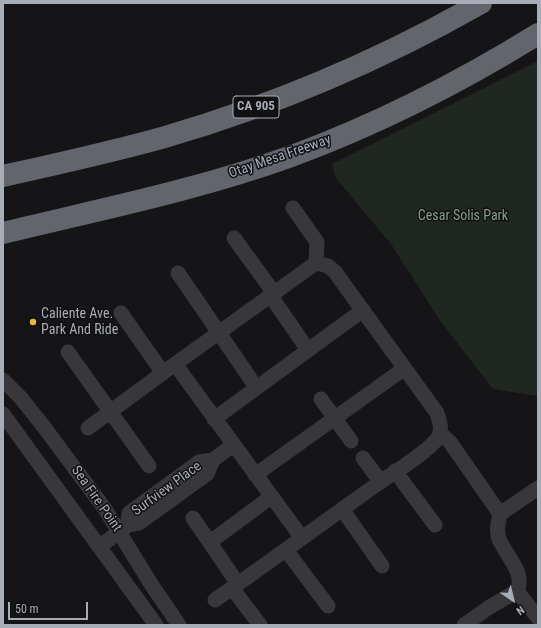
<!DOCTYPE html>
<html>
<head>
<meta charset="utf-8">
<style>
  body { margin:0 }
  #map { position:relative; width:541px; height:628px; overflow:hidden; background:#151517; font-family:"Roboto Condensed",sans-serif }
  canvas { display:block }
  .frame { position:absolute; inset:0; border:4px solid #a8acb7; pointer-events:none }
  .north { position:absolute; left:493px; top:580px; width:40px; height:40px; -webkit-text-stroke:3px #101012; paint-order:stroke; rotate:145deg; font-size:11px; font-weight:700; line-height:16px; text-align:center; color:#a8acb7 }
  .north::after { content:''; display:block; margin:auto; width:14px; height:18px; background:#a8acb7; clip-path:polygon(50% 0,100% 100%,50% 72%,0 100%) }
  .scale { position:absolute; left:8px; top:602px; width:80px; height:18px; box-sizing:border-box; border:2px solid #a8acb7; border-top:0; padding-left:5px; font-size:12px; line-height:14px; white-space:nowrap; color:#a8acb7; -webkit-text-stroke:3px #101012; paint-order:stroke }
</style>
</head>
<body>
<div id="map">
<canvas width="541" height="628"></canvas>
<div class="frame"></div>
<div class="north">N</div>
<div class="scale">50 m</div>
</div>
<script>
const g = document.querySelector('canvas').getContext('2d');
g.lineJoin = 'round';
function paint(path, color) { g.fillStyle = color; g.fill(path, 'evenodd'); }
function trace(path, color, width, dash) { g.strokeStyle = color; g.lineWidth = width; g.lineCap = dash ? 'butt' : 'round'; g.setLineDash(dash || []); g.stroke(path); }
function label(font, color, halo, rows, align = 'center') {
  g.font = font + ' "Roboto Condensed",sans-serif'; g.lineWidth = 3; g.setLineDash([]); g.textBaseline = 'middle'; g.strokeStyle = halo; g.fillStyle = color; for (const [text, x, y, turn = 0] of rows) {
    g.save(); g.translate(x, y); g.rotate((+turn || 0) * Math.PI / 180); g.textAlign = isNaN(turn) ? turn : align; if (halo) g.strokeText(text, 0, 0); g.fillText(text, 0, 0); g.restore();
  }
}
paint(new Path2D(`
  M538 61V396L493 389 441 322 391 244 336 178 332 164Z`), '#202721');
trace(new Path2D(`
  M293 208 317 242 316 263
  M234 238 274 293
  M178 273 256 387
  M270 295 308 350
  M121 313 163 373
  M68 352 149 466
  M3 380 21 398 44 427 105 509 151 584 179 625
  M321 399 351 441
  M3 414 156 625
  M214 419 363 310
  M88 428 175 364
  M440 433 450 442 500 514
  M363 458 380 481
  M395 471 435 525
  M255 475 405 368
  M342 509 382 566
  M193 518 238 584
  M128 525 129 513 199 462 213 460
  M210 542 271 497
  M99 547 128 525 139 523 207 474 213 460 233 445
  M286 550 328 606
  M232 588 260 625
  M517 591C526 573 506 556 499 539 496 531 498 523 500 514L538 488
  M215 600C268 563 320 525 373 487 391 474 423 456 437 439 443 431 440 422 437 413L335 272 328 266 316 263 175 364 302 538
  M464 625 488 608 517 591 538 618`), '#37373c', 15);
trace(new Path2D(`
  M3 176C57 164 112 152 165 137 275 105 381 60 481 3
  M3 233C98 210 197 190 289 157 376 125 459 83 538 34`), '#63656d', 22);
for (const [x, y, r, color] of [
  [33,322,4,"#e8b73c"]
]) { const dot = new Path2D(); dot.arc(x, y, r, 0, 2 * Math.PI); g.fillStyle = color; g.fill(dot); trace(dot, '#101012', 1.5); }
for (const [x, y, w] of [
  [256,107,46]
]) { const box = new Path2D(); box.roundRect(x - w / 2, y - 11, w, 22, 3); g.fillStyle = '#101012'; g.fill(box); trace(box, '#a8acb7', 1); }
label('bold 13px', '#a8acb7', null, [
  ["CA 905",256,107]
]);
label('14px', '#a8acb7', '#101012', [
  ["Otay Mesa Freeway",280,157,-19],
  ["Surfview Place",167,489,-36],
  ["Sea Fire Point",96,499,55]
]);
label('14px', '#80a184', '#101012', [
  ["Cesar Solis Park",463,216]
]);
label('14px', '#a8acb7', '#101012', [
  ["Caliente Ave.",41,314],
  ["Park And Ride",41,330]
], 'left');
</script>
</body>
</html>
